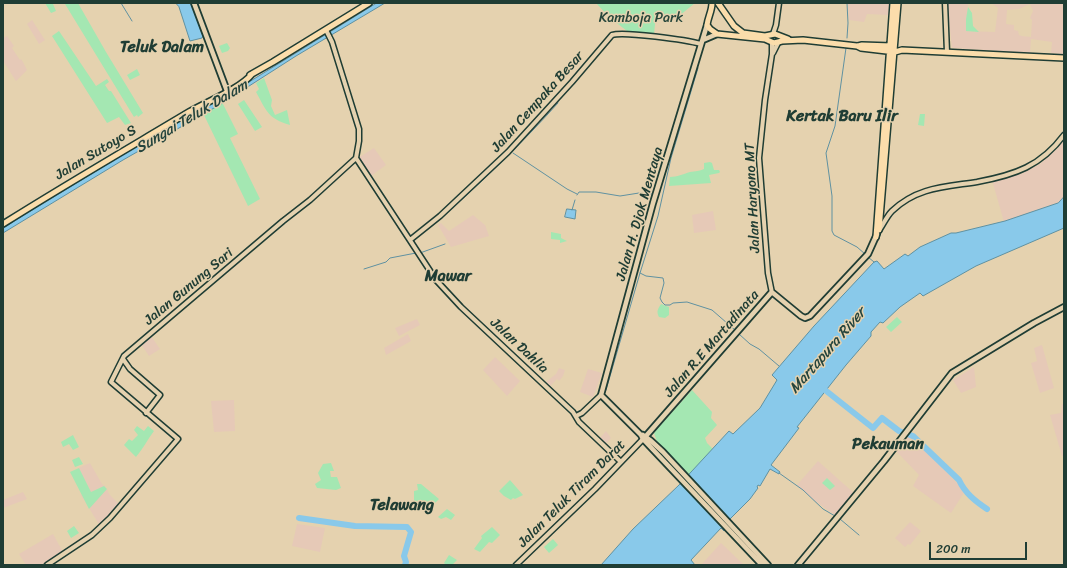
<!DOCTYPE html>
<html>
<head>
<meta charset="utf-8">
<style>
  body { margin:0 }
  #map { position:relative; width:1067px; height:568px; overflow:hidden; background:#e5d2af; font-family:Sriracha,sans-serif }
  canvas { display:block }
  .frame { position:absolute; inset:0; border:4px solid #1f3d34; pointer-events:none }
  .scale { position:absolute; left:929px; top:542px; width:98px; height:18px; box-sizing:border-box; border:2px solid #1f3d34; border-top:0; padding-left:5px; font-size:12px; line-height:14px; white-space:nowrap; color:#1f3d34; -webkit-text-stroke:3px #e5d2af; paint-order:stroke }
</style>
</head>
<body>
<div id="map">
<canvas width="1067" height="568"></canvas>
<div class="frame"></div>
<div class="scale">200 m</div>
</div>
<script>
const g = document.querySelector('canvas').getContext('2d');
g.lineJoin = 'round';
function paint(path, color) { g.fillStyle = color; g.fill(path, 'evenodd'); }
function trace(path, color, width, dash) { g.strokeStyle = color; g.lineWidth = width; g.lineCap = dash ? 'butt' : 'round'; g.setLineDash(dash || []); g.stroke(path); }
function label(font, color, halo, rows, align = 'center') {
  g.font = font + ' Sriracha,sans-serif'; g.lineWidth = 3; g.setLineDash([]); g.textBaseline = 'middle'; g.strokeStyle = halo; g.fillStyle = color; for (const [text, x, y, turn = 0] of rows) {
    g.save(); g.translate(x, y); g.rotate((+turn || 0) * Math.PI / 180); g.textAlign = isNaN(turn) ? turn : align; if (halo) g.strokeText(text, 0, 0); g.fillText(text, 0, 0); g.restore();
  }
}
paint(new Path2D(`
  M848 3H889L888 15 867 14 864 22 849 20Z
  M947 3H968L966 31 995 32 998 8 991 3H1064V54L1051 53 1052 42 1031 39 1030 53 954 48 952 47ZM1030 4 1033 11 1030 18 1032 20 1031 37 1022 36 1019 35 1018 31 1014 30V25L1006 24 1007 10 1019 9Z
  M32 20 45 40 39 44 27 24Z
  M7 36 14 46 12 48 20 60 21 59 23 62 27 70 16 81 3 61V38Z
  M1064 139V197L1058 203 1004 222 992 180 1021 174 1040 164 1057 149Z
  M374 148 386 165 371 176 358 158Z
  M713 211 716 230 694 233 692 215Z
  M473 215 485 225 489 236 451 247 438 225 441 223 449 231Z
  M417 319 420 325 399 336 395 328Z
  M408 334 411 341 386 355 384 348Z
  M151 336 160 349 149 356 141 344Z
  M1042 345 1054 388 1040 393 1031 363 1037 361 1034 348Z
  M495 357 520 381 507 396 483 370Z
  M974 367 976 387 961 393 953 380Z
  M559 368 565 370 563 376 559 381 557 379 550 386 546 382 556 374Z
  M588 369 602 373 593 397 580 392Z
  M234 400 235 431 214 432 211 401Z
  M1062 404H1064V456H1062L1050 415 1061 413Z
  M606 431 611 438 606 443 600 438Z
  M908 436 912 437 965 491 951 513 913 486 919 475 897 452Z
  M818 461 855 494 836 516 815 501 797 485Z
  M90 463 102 484 105 486 110 495 120 505 100 526 81 495 90 490 78 468Z
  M23 492 27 499 3 508V500Z
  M910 522 921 531 910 545 908 544 905 547 895 538Z
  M297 524 325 528 320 552 292 546Z
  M53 534 63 552 41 565H26L19 554Z
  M721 543 744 565H701Z`), '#e6c9b7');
paint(new Path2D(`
  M45 3H54L53 4 56 11 51 13Z
  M66 3H78L106 52 143 113 138 117 137 115 134 117 65 4Z
  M596 3H695L679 16 656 15 654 34 627 31 609 17Z
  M968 7 972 13 973 26 979 32 966 31V19Z
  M59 31 96 86 107 79 109 82 105 85 109 91H111L131 123 125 125 119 117 107 123 52 36Z
  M227 43 230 48 228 51 222 53 219 46Z
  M137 69 140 75 130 80 127 75Z
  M264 78 272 100 271 106 275 115 287 110 290 125C268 119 266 110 256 92L259 89 256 83Z
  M244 100 262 127 255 131 238 104Z
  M222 102 238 134 230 138 260 199 248 206 203 113Z
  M920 114H925L924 126 918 125Z
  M710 162 712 163 714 170H719L720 172 719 173 709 175 711 183 669 186 670 177C677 177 683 174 690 172 695 171 700 171 704 169V163Z
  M551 232 561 234V238L567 241 560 243V240L551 239Z
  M661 304 669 307V315L665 318 659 317C656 311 658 309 661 304Z
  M897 317 902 322 891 332 886 327Z
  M692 390 712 412 711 418 717 425 705 438 707 443 713 449 701 464 688 476 657 442 654 433 658 428Z
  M137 426 144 431 148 426 154 431C147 440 143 449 136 457L124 445 129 439 132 441 138 435 134 430Z
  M73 435 79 447 73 450 69 444 63 447 61 442Z
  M79 457 83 464 75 467 72 460Z
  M331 463 334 471H330L331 477H337L341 488 336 490 317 488 315 484 321 480 318 473 323 464Z
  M79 468 91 492 104 486 107 489 89 509 70 472Z
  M827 478 835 486 830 490 822 483Z
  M510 480 523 495 515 499 513 498 511 500 504 496 499 491Z
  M417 484H421L439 499 430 508 422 507 421 510 414 504V491L418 490Z
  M447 509 455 515 451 520 446 517 441 519 438 517Z
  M74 526 79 533 71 538 67 531Z
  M492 527 500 535 492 543 489 542 480 552 474 549 482 538 481 536Z
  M553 539 558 545 549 553 544 547Z
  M449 555 457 560 452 565H446L444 563Z`), '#a4e7b2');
const water = new Path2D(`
  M176 3H191L203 36 202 38 190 41 179 7Z
  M377 3H385L296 56 221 104 123 160 3 233V228L132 149 249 82Z
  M1064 197V228L976 266 923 296 920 293 900 307 883 323 880 322 871 332V336L846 365 797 427 799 428 771 465 780 472 779 474 770 469 760 486 758 485 757 487 758 488 750 499 730 519 733 523 724 531 721 528 691 560 695 565H601L633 529 679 485 729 431 733 434 760 408 777 380 772 375 814 326 874 262 877 261 884 269 905 254 908 256 920 247 951 233H956L1005 221 1058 203Z
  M567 209 576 210 575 219 565 217Z`);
paint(water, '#89c9ea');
trace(water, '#5f91a1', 1);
trace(new Path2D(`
  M121 3 132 21
  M847 3 848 23 847 38
  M846 48 835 126 826 153 832 196V231L834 235 857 247 865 254
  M513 153 567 189 577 194
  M577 195 579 192H596L620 196 639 193 654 194
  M572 210 575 200
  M449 211C487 177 524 141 558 103
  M414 243V240L433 224
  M420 253 445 244
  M868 257 874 262
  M364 269 386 262 390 258 416 253
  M640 273 646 276 663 278 664 283 660 298 662 302 665 305H670L673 303 687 302 712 310 735 330
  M440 281 445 286
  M739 334 750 344 759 349 779 366
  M606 390 640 273 658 216 671 158 698 68
  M779 473 803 490 823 509 835 516
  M840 519 859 535`), '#5f91a1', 1);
trace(new Path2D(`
  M820 386 873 428 882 418 899 431 913 436 959 480C965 493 975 501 987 509
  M299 518 355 526 407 527 411 532 404 556 406 562 405 565`), '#89c9ea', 6);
const tertiary = new Path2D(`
  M945 3 947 52
  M326 30 332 42 359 129V141L356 158
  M773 34 776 25 779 3
  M772 42V54L765 100 759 158 768 273 772 293
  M773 53 778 43
  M356 158 436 280 461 307 573 412 579 422 621 462
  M880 229C884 223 887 216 892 211 917 187 945 187 977 182 1015 175 1041 166 1064 135
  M410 240 440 216 508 152 572 82 612 35C623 31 687 40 701 44
  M123 359 130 369 160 395 146 413
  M576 416 582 413 601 395
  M47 565 92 535 110 518 178 439 111 382 124 356 283 221 310 200 356 158
  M516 565 595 489 645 437`);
const secondary = new Path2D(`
  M194 3 227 91
  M707 25 653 203 601 395 641 435 643 439 762 565
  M703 40 717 34
  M643 435 650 440 663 452 768 565
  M646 436 771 293H773L801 316 805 318 810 316 868 254 877 234
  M798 565 884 461 952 373 1034 323 1064 307`);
const trunk = new Path2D(`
  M712 3C712 11 708 17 707 25L710 29 717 34 765 39 774 43 782 41 803 40 857 46 861 48 895 52 902 50 1064 58
  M718 3 734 26 743 33 765 36 775 34 788 39
  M858 46 862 45 892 46
  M250 75 273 62 369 3
  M3 224C65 185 127 149 189 112 206 102 240 89 252 74
  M879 230 898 3
  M876 237 893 3`);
trace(tertiary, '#1f3d34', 7);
trace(secondary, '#1f3d34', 8);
trace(trunk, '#1f3d34', 8);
trace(tertiary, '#e5d2af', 4);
trace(secondary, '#e5d2af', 4.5);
trace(trunk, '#fbddab', 5);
label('14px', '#26463a', '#e5d2af', [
  ["Kamboja Park",641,18]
]);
label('14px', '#1f3d34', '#e5d2af', [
  ["Jalan Cempaka Besar",538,102,-48],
  ["Jalan Sutoyo S",96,153,-31],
  ["Jalan Haryono MT",753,198,-93],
  ["Jalan H. Djok Mentaya",640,214,-74],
  ["Jalan Gunung Sari",189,287,-40],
  ["Jalan R.E Martadinata",712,344,-49],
  ["Jalan Dahlia",519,346,43],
  ["Jalan Teluk Tiram Darat",572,494,-45]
]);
label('italic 15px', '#24443d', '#e5d2af', [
  ["Sungai Teluk Dalam",192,117,-31],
  ["Martapura River",828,351,-49]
]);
label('bold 16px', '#1f3d34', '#e5d2af', [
  ["Teluk Dalam",162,48],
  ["Kertak Baru Ilir",842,117],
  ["Mawar",448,277],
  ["Pekauman",888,445],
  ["Telawang",402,506]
]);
</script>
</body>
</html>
